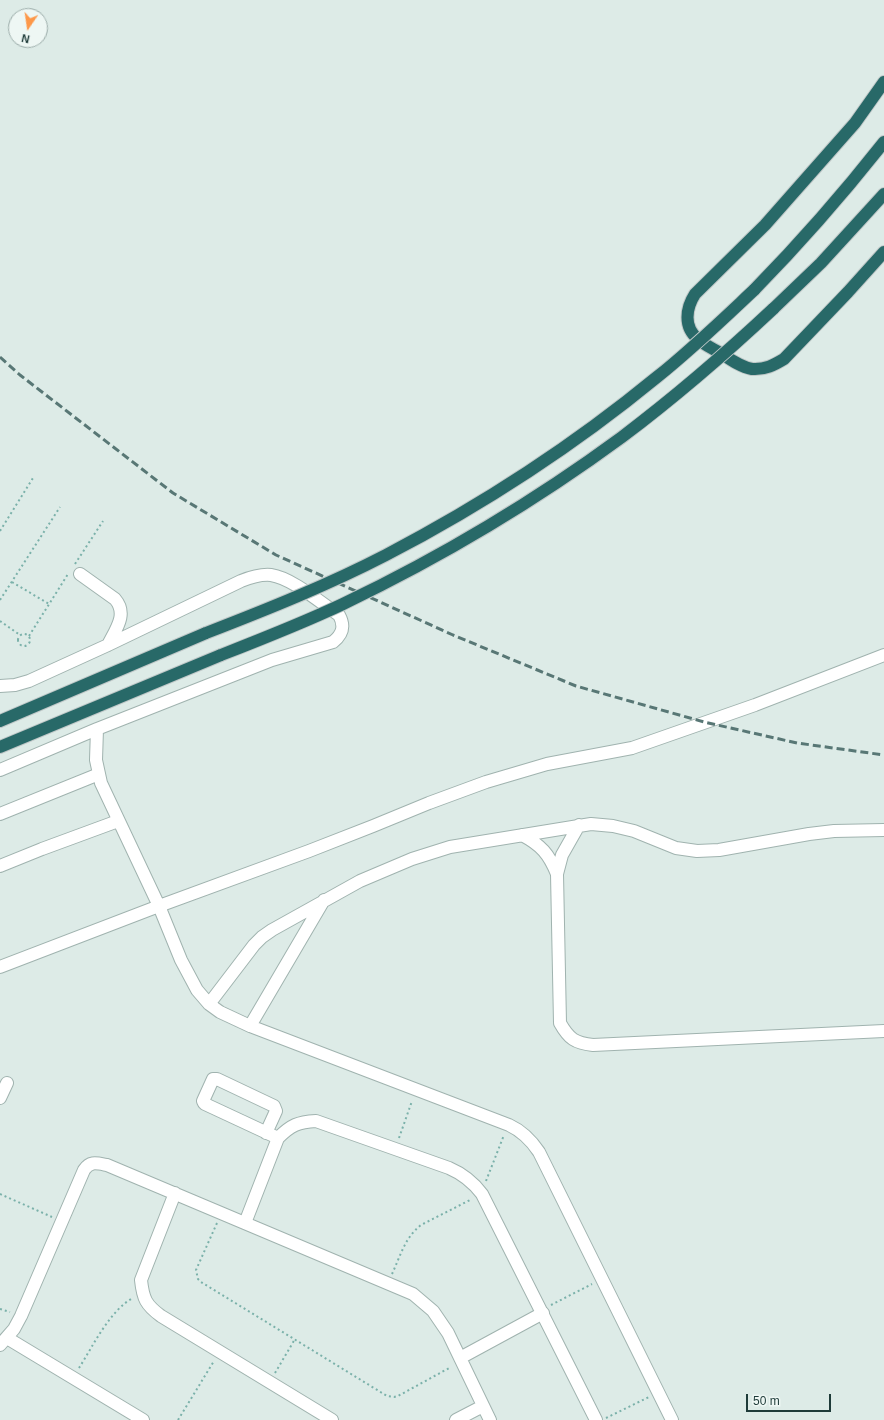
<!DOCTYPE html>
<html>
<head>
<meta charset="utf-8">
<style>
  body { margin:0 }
  #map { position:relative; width:884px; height:1420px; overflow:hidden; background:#ddebe7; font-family:Helvetica,sans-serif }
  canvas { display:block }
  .north { position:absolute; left:8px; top:8px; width:40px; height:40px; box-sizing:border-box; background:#eef7f4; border:1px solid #9baca9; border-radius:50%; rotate:193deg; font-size:11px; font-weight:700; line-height:16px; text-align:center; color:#1e3b39 }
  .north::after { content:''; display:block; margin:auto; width:14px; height:18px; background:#fd9849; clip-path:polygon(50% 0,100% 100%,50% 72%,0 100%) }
  .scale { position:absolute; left:746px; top:1394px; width:85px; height:18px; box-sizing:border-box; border:2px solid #1e3b39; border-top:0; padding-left:5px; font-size:12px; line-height:14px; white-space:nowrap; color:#1e3b39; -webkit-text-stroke:3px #eef7f4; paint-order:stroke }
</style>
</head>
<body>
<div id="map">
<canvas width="884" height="1420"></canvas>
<div class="north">N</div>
<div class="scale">50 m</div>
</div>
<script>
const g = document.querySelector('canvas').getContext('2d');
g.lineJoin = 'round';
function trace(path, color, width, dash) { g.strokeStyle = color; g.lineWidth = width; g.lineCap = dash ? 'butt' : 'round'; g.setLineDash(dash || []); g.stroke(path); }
const minor = new Path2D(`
  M80 574 115 599C128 614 116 629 108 645
  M0 686 15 685 29 681 108 645 241 581C251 577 261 574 271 575 292 578 321 603 339 615 345 626 343 634 333 642L272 660 97 729 0 770
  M97 729 96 760 101 783 159 906 181 960 197 990 209 1004 220 1012 250 1026 509 1125C522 1131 531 1140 539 1152L672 1420
  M0 814 99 774
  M579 825 562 855 557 874 560 1023C569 1039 575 1043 593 1045L884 1031
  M522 835C541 845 549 854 557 874
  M0 866 42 849 118 821
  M0 967 159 906 309 851 373 826 429 803 486 782 547 764 632 748 755 705 884 655
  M209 1004 254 945 262 937 272 930 360 881 412 859 450 847 591 824 613 826 634 831 676 848 697 851 719 850 809 834 834 831 884 830
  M250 1026 324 900
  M0 1098 7 1083
  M266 1133 276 1111 274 1106 217 1079H213L203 1101 204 1103 205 1104 278 1138
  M175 1193 141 1280C143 1299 146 1305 161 1316L332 1420
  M245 1223 278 1138C291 1125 298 1122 316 1121L449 1168C463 1174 473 1182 482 1194L596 1420
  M7 1338 143 1420
  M0 1345 14 1329 21 1316 84 1170C90 1161 96 1163 107 1165L413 1294 433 1311 448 1333 490 1420
  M460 1358 543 1313
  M456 1420 483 1406`);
const highway = new Path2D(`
  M884 82 855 123 765 225 695 294C686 308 683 327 698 339 704 345 714 349 722 354 731 360 741 367 752 369 765 370 774 365 784 359L848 292 884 252
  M754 290C800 243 843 194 884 142
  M773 309 821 263 884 194
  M0 721 206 633
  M0 747 221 655`);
trace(minor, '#a0b3af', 14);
trace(highway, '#c0c8c8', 14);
trace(new Path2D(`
  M0 531 33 478
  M75 564 103 521
  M12 582 49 604
  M0 600 60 507
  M0 621 20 635
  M18 640a6 6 0 1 1 12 0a6 6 0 1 1-12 0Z
  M29 636 68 574
  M399 1138 412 1101
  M486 1181 504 1135
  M0 1194 52 1217
  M217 1223 196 1270 198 1279 201 1282 387 1396 394 1397 398 1396 451 1367
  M392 1274C400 1257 405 1237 421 1225L472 1199
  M551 1305 592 1284
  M0 1309 10 1312
  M79 1368C93 1346 110 1310 133 1298
  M275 1373 295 1339
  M606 1418 649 1397
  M178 1420 214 1361`), '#7bb1aa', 2, [2, 3]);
trace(minor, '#fff', 12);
trace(highway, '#286968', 12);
trace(new Path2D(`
  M0 357 20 375 173 493 276 555 453 635 576 686 704 722 797 743 884 755`), '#587775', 3, [8, 4]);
const highwayBridge = new Path2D(`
  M206 633C268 609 328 585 386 555 482 505 573 446 657 377 691 350 722 320 754 290
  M221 655C262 639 303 623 343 604 441 557 535 501 622 437 675 397 725 354 773 309`);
trace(highwayBridge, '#c0c8c8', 14, []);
trace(highwayBridge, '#286968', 12);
</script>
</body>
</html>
